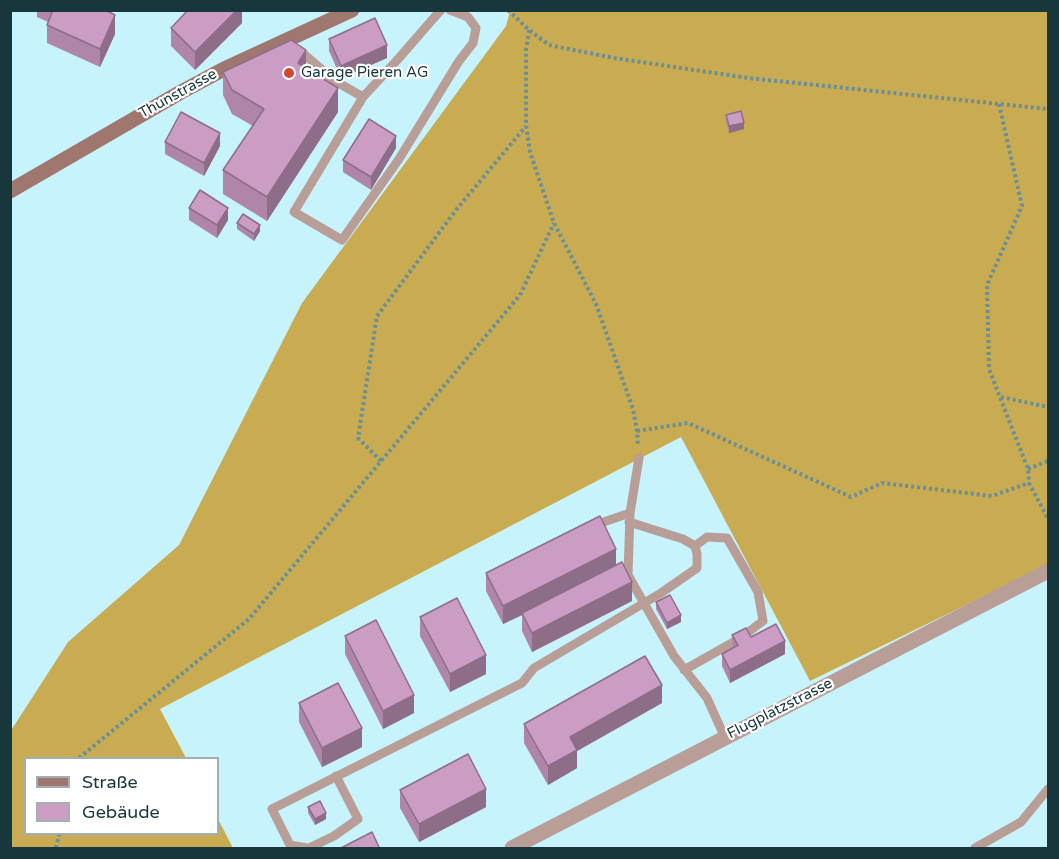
<!DOCTYPE html>
<html>
<head>
<meta charset="utf-8">
<style>
  body { margin:0 }
  #map { position:relative; width:1059px; height:859px; overflow:hidden; background:#c7f3fc; font-family:"Varela Round",sans-serif }
  canvas { display:block }
  .frame { position:absolute; inset:0; border:12px solid #17373d; pointer-events:none }
  .legend { position:absolute; left:24px; top:757px; width:195px; height:78px; box-sizing:border-box; background:#fff; border:2px solid #a2afb1; margin:0; padding:8px 10px; list-style:none; font-size:18px; color:#17373d }
  .legend li { display:flex; align-items:center; gap:12px; height:30px }
  .legend b { width:30px; border:2px solid #a2afb1 }
</style>
</head>
<body>
<div id="map">
<canvas width="1059" height="859"></canvas>
<div class="frame"></div>
<ul class="legend">
<li><b style="height:8px;background:#a0776f"></b>Straße</li>
<li><b style="height:16px;background:#cb9cc4"></b>Gebäude</li>
</ul>
</div>
<script>
const g = document.querySelector('canvas').getContext('2d');
g.lineJoin = 'round';
function paint(path, color) { g.fillStyle = color; g.fill(path, 'evenodd'); }
function trace(path, color, width, dash) { g.strokeStyle = color; g.lineWidth = width; g.lineCap = dash ? 'butt' : 'round'; g.setLineDash(dash || []); g.stroke(path); }
function label(font, color, halo, rows, align = 'center') {
  g.font = font + ' "Varela Round",sans-serif'; g.lineWidth = 4.5; g.setLineDash([]); g.textBaseline = 'middle'; g.strokeStyle = halo; g.fillStyle = color; for (const [text, x, y, turn = 0] of rows) {
    g.save(); g.translate(x, y); g.rotate((+turn || 0) * Math.PI / 180); g.textAlign = isNaN(turn) ? turn : align; if (halo) g.strokeText(text, 0, 0); g.fillText(text, 0, 0); g.restore();
  }
}
paint(new Path2D(`
  M510 11H1048V565L810 681 681 437 160 709 186 758H26V834H218V819L233 848H11L10 732 68 642 179 545 302 303 506 26Z`), '#c9ac52');
trace(new Path2D(`
  M508 10 529 30 549 45 614 58 748 78 1048 109
  M529 30 526 50V125L530 152 554 223 596 304 633 409 637 431 638 446
  M999 104 1022 206 987 285 989 369 1028 469 1029 483 1048 519
  M1001 397 1048 407
  M637 431 688 423 851 497 882 483 992 496 1029 483
  M381 461 358 438 377 316 456 210 526 126
  M1028 469 1048 461
  M79 758 249 619 520 295 554 223
  M56 848 59 834`), '#6a8f97', 4, [3, 3]);
trace(new Path2D(`
  M441 10 432 20 399 58 363 97 294 212 342 240 399 159 459 61 473 43 476 28 468 17 450 10
  M299 50 335 81 363 97
  M639 458 630 513 628 575 674 656 707 698 725 738
  M592 526 630 513
  M684 670 739 639 763 621 758 592 727 538 707 537 695 546
  M307 848 290 845 272 809 522 683 534 668 661 593 697 568V554L695 546 683 539 629 522
  M309 848 334 836 358 819 336 776
  M975 848 1021 822 1048 789`), '#b99d97', 9);
trace(new Path2D(`
  M512 848 1048 571`), '#b99d97', 15);
trace(new Path2D(`
  M10 191 181 92 224 69 352 10`), '#a0776f', 15);
paint(new Path2D(`
  M37 10H105L115 34 100 67 47 43V25L48 22 37 17Z
  M242 10V23L195 70 171 46V28Z
  M329 39 387 58 341 78 329 51Z
  M306 69 338 112 267 221 223 194V170L253 126 232 114 223 95V72Z
  M726 115 744 129 729 133 726 121Z
  M165 142 220 146 204 176 165 154Z
  M396 148 371 190 343 172V160Z
  M189 208 228 220 217 238 189 220Z
  M237 223 260 231 254 241 237 229Z
  M616 564 632 601 532 652 522 631V615L503 624 486 591V573Z
  M656 602 681 622 667 629 656 609Z
  M420 617 486 674 450 692 420 636Z
  M732 635 751 637 785 654 730 683 722 666V654L733 648Z
  M345 636 414 713 383 729 345 654Z
  M299 703 362 747 322 767 299 722Z
  M662 703 577 751V768L548 785 524 743V724Z
  M400 790 486 807 419 842 400 808Z
  M308 807 326 819 315 825 308 813Z`), '#af86a9');
paint(new Path2D(`
  M237 10H242V23L195 70V52Z
  M115 15V34L100 67V49Z
  M387 45V58L341 78V66Z
  M306 50V74L298 63Z
  M338 88V112L267 221V197Z
  M744 123V129L729 133V126Z
  M220 133V146L204 176V163Z
  M396 136V148L371 190V177Z
  M228 208V220L217 238V225Z
  M260 225V231L254 241V234Z
  M616 549V568L522 613V615L503 624V606Z
  M632 582V601L532 652V633Z
  M681 615V622L667 629V623Z
  M785 641V654L730 683V670Z
  M486 655V674L450 692V674Z
  M662 685V703L577 751V768L548 785V766L570 737Z
  M414 695V713L383 729V711Z
  M362 728V747L322 767V748Z
  M486 789V807L419 842V824Z
  M326 813V819L315 825V819Z`), '#8e6d89');
const building = new Path2D(`
  M53 10H105L115 15 100 49 47 25Z
  M188 10H237L195 52 171 28Z
  M375 18 387 45 341 66 329 39Z
  M291 40 306 50 298 63 338 88 267 197 223 170 264 109 232 90 223 72Z
  M741 111 744 123 729 126 726 115Z
  M181 112 220 133 204 163 165 142Z
  M369 119 396 136 371 177 343 160Z
  M200 190 228 208 217 225 189 208Z
  M243 214 260 225 254 234 237 223Z
  M600 516 616 549 503 606 486 573Z
  M622 562 632 582 532 633 522 613Z
  M670 595 681 615 667 623 656 602Z
  M457 598 486 655 450 674 420 617Z
  M376 620 414 695 383 711 345 636Z
  M776 624 785 641 730 670 722 654 738 645 732 635 746 628 751 637Z
  M645 656 662 685 570 737 577 750 548 766 524 724Z
  M338 683 362 728 322 748 299 703Z
  M468 754 486 789 419 824 400 790Z
  M320 801 326 813 315 819 308 807Z
  M372 832 380 849H339Z`);
paint(building, '#cb9cc4');
trace(building, '#8e6d89', 1.5);
for (const [x, y, r, color] of [
  [289,73,6,"#d34730"]
]) { const dot = new Path2D(); dot.arc(x, y, r, 0, 2 * Math.PI); g.fillStyle = color; g.fill(dot); trace(dot, '#fff', 2); }
label('15px', '#17373d', '#fff', [
  ["Garage Pieren AG",301,73]
], 'left');
label('15px', '#17373d', '#fff', [
  ["Thunstrasse",178,94,-29],
  ["Flugplatzstrasse",780,709,-27]
]);
</script>
</body>
</html>
